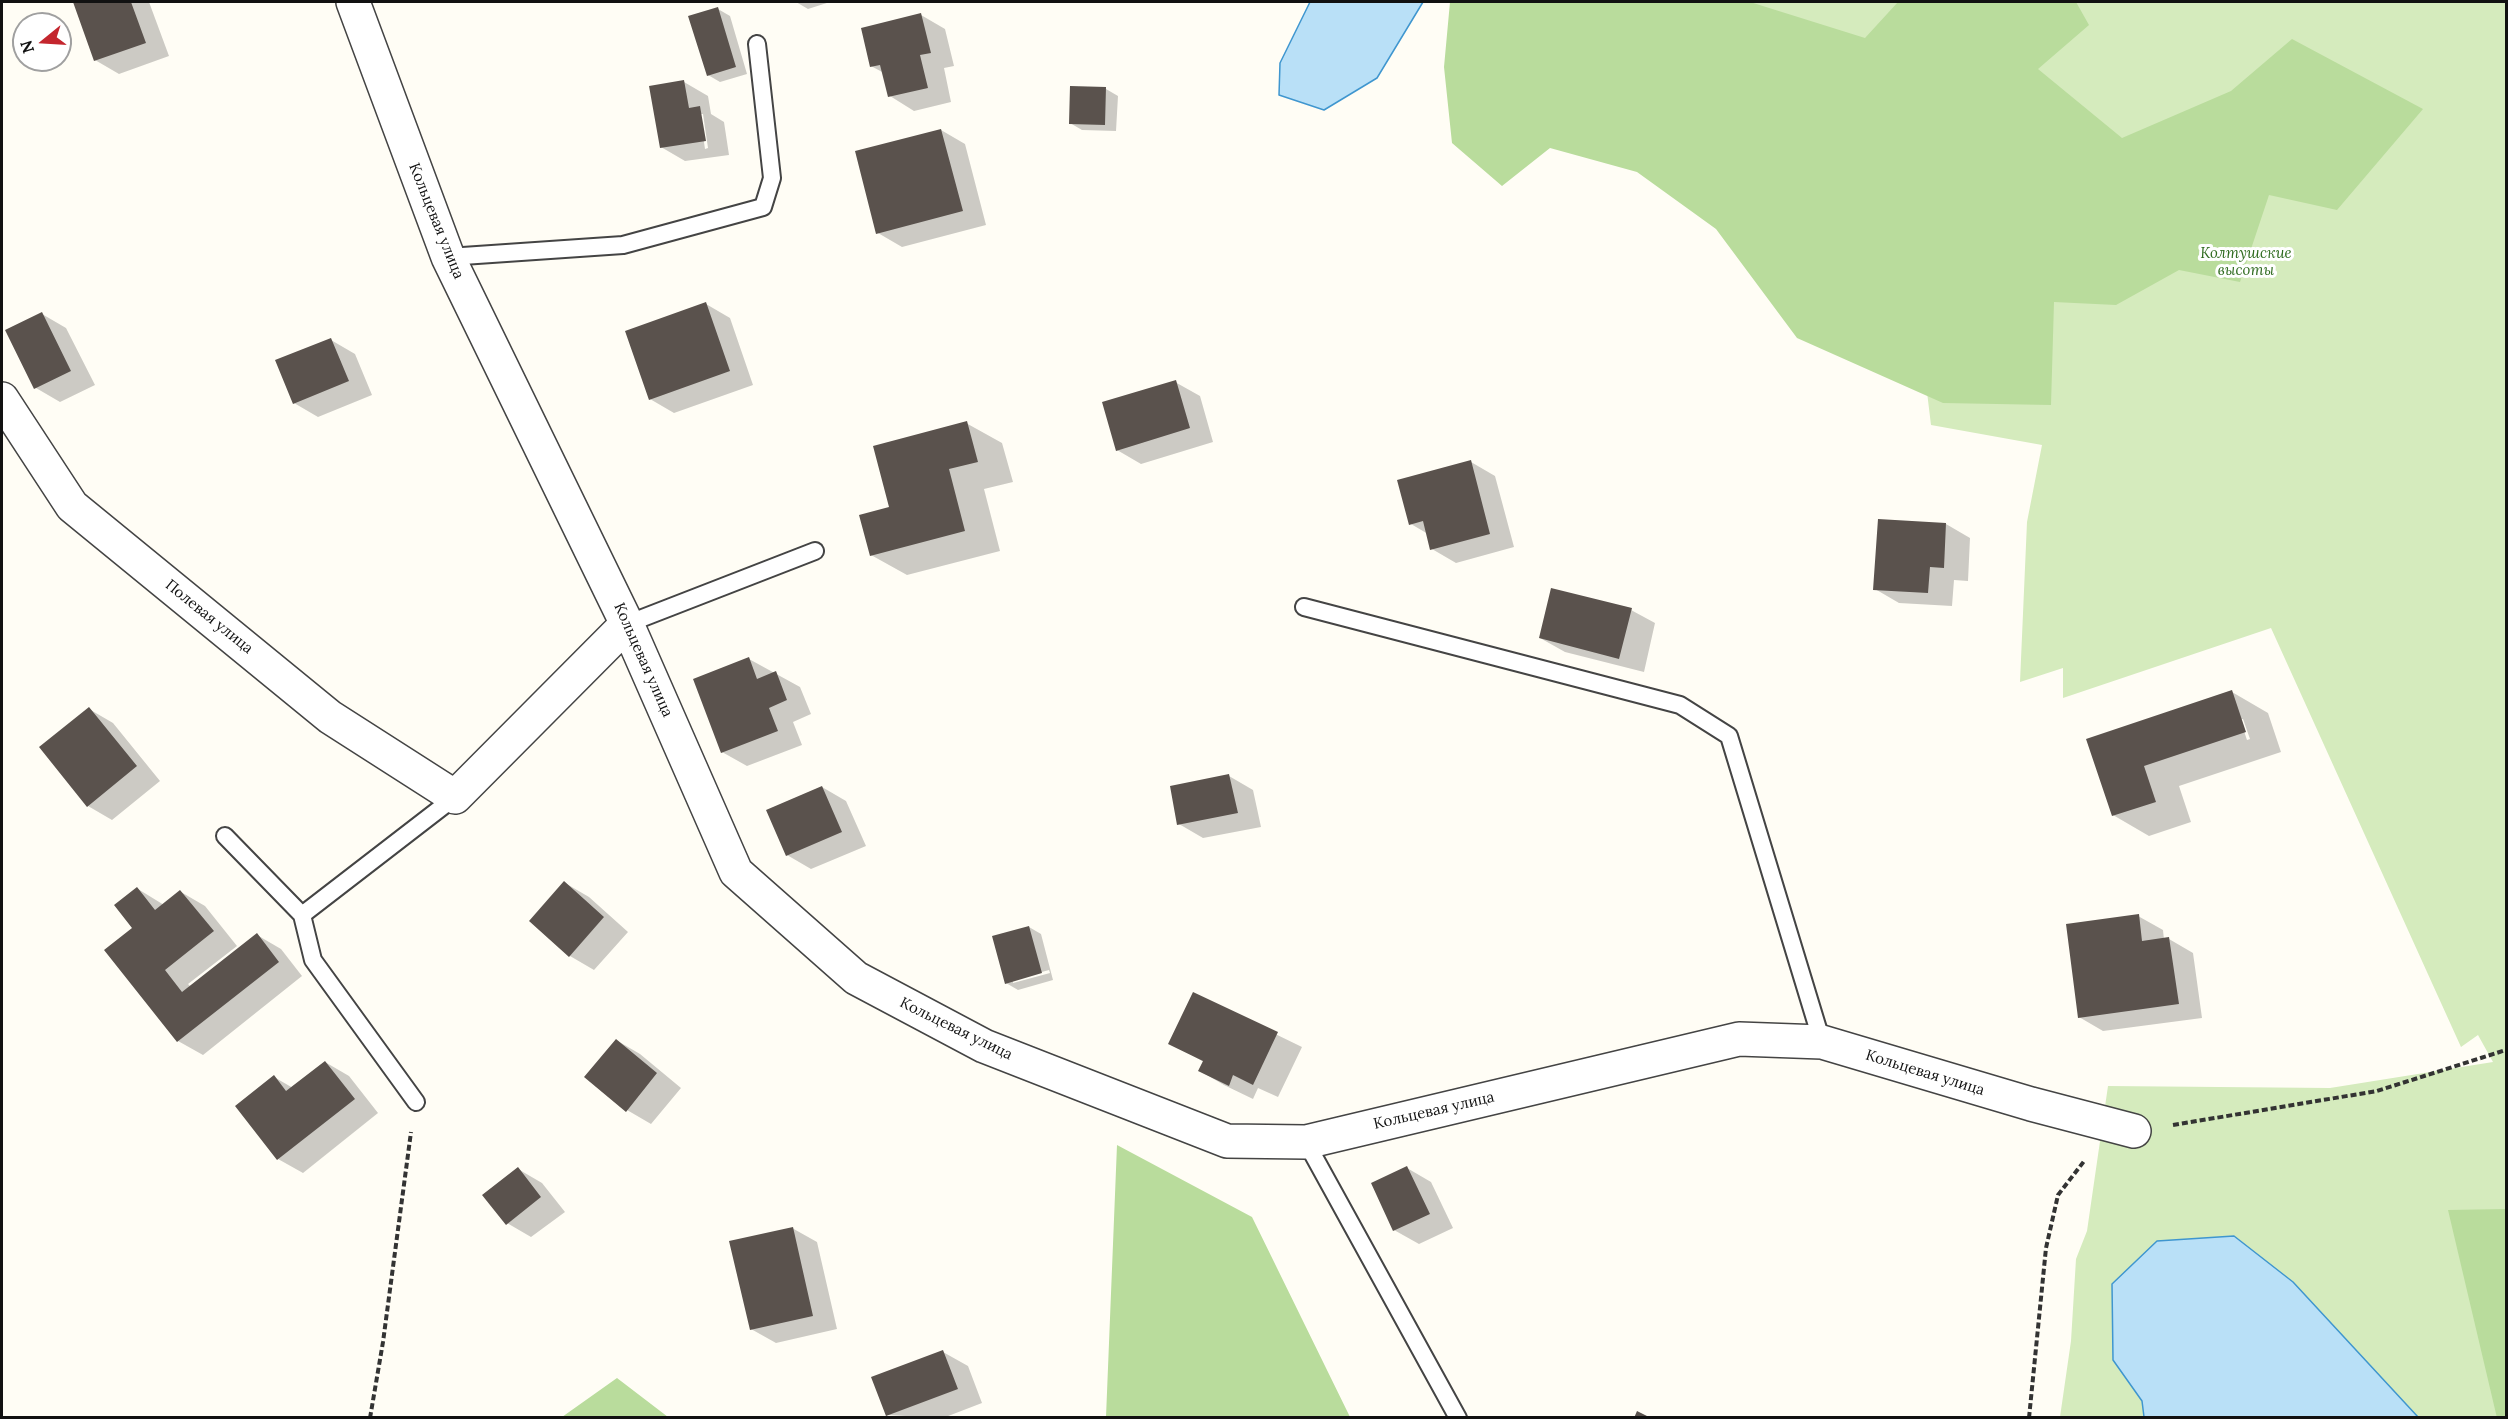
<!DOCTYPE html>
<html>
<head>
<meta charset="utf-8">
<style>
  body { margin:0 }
  #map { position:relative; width:2508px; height:1419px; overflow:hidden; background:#fffdf5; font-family:Lora,serif }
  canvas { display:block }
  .frame { position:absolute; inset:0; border:3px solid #111; pointer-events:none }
  .north { position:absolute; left:12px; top:12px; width:60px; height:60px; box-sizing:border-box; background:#fff; border:2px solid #a0a0a0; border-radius:50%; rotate:252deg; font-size:16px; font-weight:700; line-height:24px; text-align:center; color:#111 }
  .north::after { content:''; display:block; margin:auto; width:21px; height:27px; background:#c4262e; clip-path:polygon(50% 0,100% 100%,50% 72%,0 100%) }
</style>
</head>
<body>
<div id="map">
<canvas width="2508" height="1419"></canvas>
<div class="frame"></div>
<div class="north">N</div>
</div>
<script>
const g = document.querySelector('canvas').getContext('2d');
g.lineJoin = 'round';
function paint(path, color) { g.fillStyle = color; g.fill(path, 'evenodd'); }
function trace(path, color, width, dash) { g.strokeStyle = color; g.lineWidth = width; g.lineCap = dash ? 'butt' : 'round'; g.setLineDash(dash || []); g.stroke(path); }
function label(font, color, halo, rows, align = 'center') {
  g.font = font + ' Lora,serif'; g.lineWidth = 6; g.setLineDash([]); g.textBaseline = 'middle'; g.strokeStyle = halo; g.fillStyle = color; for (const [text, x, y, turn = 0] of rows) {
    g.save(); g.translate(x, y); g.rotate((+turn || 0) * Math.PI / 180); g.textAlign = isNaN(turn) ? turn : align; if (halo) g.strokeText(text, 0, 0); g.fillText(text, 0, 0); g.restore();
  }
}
paint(new Path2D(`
  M1589 2H2506V1417H2060L2071 1341 2076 1259 2087 1231 2108 1086 2330 1088 2493 1062 2478 1035 2461 1047 2271 628 2063 698V668L2020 682 2027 522 2042 445 1931 425 1901 178Z`), '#d5ebbd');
paint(new Path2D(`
  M1450 2H1750L1865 38 1898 2H2076L2089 25 2038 69 2122 138 2231 91 2292 39 2423 109 2337 210 2269 195 2240 282 2179 270 2116 305 2054 302 2051 405 1943 403 1797 338 1716 229 1637 172 1550 148 1502 186 1452 143 1444 67Z
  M1117 1145 1252 1217 1350 1417H1106Z
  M2506 1209V1417L2497 1418 2448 1210Z
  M617 1378 668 1417H562Z`), '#b9dc9c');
const water = new Path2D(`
  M1310 2H1423L1377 78 1324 110 1279 95 1280 63Z
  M2234 1236 2293 1282 2418 1417H2144L2142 1401 2113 1360 2112 1284 2157 1241Z`);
paint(water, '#b9e0f7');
trace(water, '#3f96cf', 1.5);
paint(new Path2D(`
  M74 2H149L169 56 119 74 95 60Z
  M796 2H830L808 9Z
  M718 9 730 16 747 74 720 82 708 75Z
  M921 15 945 29 954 66 944 68 951 102 914 111 890 96 884 73 871 66Z
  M684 82 708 96 711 114 724 122 729 155 685 161 661 147ZM700 114H703L708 148 705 149Z
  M1106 89 1118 96 1116 131 1082 130 1070 123Z
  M941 130 965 144 986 225 902 247 878 233Z
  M706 304 730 318 753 385 674 413 650 399Z
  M42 314 66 328 95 385 60 402 36 388Z
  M331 340 355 354 372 395 318 417 294 403Z
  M1175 382 1200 396 1213 442 1141 464 1117 450Z
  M966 423 1002 443 1013 482 984 489 1000 551 907 575 871 555Z
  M1471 462 1495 476 1514 547 1456 563 1432 549 1428 534 1411 524Z
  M1946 524 1970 538 1968 581 1954 580 1952 606 1899 603 1875 589Z
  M1631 610 1655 623 1644 672 1565 652 1540 638Z
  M749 659 800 687 811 714 793 722 802 745 747 766 722 752Z
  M2232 692 2268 713 2281 752 2179 786 2191 822 2149 836 2113 815 2088 740ZM2240 719H2243L2250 739 2247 740Z
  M89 709 113 723 160 781 112 820 88 806Z
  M1229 776 1253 790 1261 827 1203 838 1179 824Z
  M822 787 846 801 866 846 811 869 787 855Z
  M565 883 589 897 628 932 594 970 570 956Z
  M138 889 164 905 181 892 205 906 237 946 188 984 191 987 257 935 281 949 302 976 203 1055 178 1041 106 951 134 929Z
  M2138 916 2163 930 2164 940 2169 939 2193 953 2202 1018 2103 1031 2079 1017Z
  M1029 927 1041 934 1053 980 1018 990 1006 983ZM1049 970 1050 973 1013 983V980Z
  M1193 994 1302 1047 1278 1097 1258 1088 1253 1099 1224 1085 1200 1071 1204 1062 1170 1043Z
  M616 1040 640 1054 681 1088 651 1124 627 1110Z
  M325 1062 349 1076 378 1113 303 1173 278 1159 237 1106 274 1077 293 1088Z
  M1407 1168 1431 1182 1453 1228 1419 1244 1394 1230Z
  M518 1169 542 1183 565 1212 531 1237 507 1223Z
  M792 1228 817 1242 837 1329 776 1343 751 1329Z
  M943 1352 968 1366 982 1403 943 1418 887 1415Z`), '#0003');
paint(new Path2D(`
  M73 2H131L146 43 94 61Z
  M718 7 736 67 707 76 688 16Z
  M921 13 931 53 920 55 928 88 888 97 880 65 870 67 861 28Z
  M684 80 689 108 700 106 706 141 660 148 649 86Z
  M1070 86 1106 87 1105 125 1069 124Z
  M941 129 963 211 876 234 855 151Z
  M706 302 730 371 649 400 625 331Z
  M42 312 71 371 34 389 5 330Z
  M331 338 349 381 293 404 275 360Z
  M1176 380 1190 428 1116 451 1102 402Z
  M967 421 978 462 949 469 965 531 870 556 859 515 889 507 873 446Z
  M1471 460 1490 534 1430 550 1423 521 1409 525 1397 480Z
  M1878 519 1946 523 1944 568 1930 567 1928 593 1873 590Z
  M1551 588 1632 608 1619 659 1539 638Z
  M749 657 757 679 776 671 787 700 769 708 778 731 721 753 693 679Z
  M2232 690 2246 732 2144 766 2156 802 2112 816 2086 739Z
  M89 707 137 766 87 807 39 747Z
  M1229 774 1238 813 1177 825 1170 786Z
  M822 786 842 832 786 856 766 810Z
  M564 881 604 917 569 957 529 921Z
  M137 887 155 910 180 890 214 931 165 970 182 992 257 933 279 962 177 1042 104 950 132 928 114 905Z
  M2139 914 2142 941 2169 937 2179 1004 2078 1018 2066 924Z
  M1029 926 1042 973 1005 984 992 936Z
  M1193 992 1278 1032 1253 1085 1233 1075 1229 1086 1198 1071 1203 1061 1168 1044Z
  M616 1039 657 1073 626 1112 584 1077Z
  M325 1061 355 1099 277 1160 235 1106 274 1075 286 1091Z
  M1407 1166 1430 1214 1393 1231 1371 1183Z
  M518 1167 541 1197 506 1225 482 1195Z
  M793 1227 813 1316 750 1330 729 1241Z
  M943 1350 958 1389 886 1416 871 1377Z
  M1637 1411 1651 1418H1634Z`), '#5a524d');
const lane = new Path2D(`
  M448 257 623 245 763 207 772 178 757 44
  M1304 607 1680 705 1729 736 1822 1042
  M627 624 815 551
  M225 836 302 915 313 960 416 1102
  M302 915 455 797
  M1306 1142 1458 1418`);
const street = new Path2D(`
  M353 2 448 257 627 624 736 872 856 978 984 1046 1227 1141 1306 1142 1739 1039 1822 1042 2031 1104 2134 1131
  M2 399 72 506 330 717 455 797 627 624`);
trace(lane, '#444', 20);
trace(street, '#444', 36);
trace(new Path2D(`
  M2173 1125 2377 1091 2506 1050
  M370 1418 383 1342 411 1132
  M2029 1418 2046 1248 2058 1195 2085 1160`), '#333', 4, [6, 3]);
trace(lane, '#fff', 16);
trace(street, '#fff', 33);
label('15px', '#111', '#fff', [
  ["Кольцевая улица",436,221,68],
  ["Полевая улица",209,617,39],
  ["Кольцевая улица",643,660,66],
  ["Кольцевая улица",956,1029,26],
  ["Кольцевая улица",1925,1073,17],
  ["Кольцевая улица",1434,1111,-13]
]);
label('italic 15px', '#2f6b1f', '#fff', [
  ["Колтушские",2246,254],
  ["высоты",2246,271]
]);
</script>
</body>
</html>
